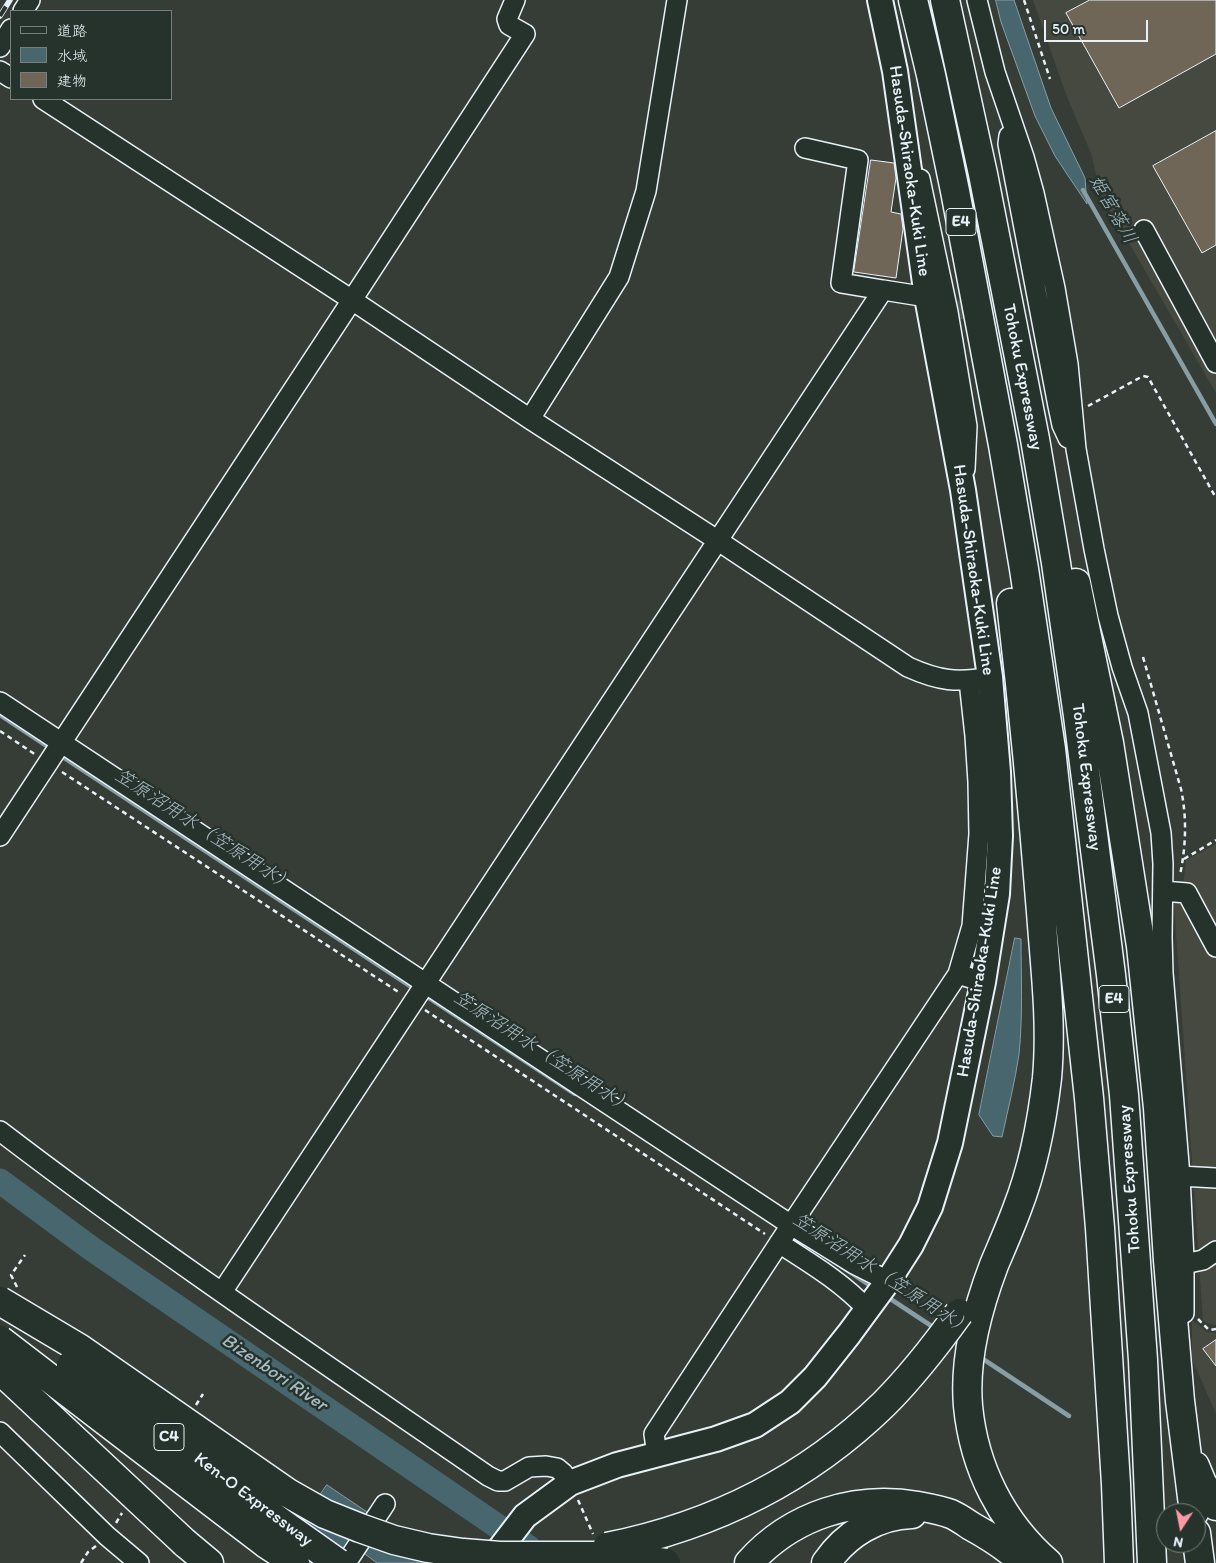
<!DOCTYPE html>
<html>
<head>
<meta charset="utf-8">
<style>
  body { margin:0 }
  #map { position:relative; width:1216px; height:1563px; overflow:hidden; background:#353d36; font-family:Itim,"Klee One",sans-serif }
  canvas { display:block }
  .legend { position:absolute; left:10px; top:10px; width:162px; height:90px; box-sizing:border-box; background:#26332d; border:1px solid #747f7e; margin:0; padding:6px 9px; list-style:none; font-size:15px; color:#e8f1f8 }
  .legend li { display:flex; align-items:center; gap:10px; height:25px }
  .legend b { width:25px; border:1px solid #747f7e }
  .north { position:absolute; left:1156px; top:1503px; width:50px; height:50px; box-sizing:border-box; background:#26332d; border:1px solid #747f7e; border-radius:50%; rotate:191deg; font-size:14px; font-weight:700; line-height:20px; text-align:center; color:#e8f1f8 }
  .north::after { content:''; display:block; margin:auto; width:18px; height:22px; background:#ff9aa2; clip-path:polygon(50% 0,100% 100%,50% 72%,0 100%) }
  .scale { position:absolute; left:1044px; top:20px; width:104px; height:22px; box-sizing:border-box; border:2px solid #e8f1f8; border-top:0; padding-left:6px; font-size:15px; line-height:18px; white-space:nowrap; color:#e8f1f8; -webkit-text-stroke:4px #26332d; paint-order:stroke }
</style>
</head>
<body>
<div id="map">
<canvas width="1216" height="1563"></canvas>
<ul class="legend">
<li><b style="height:6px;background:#26332d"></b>道路</li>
<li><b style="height:14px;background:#47666d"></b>水域</li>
<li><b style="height:14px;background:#6f6658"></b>建物</li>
</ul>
<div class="north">N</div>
<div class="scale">50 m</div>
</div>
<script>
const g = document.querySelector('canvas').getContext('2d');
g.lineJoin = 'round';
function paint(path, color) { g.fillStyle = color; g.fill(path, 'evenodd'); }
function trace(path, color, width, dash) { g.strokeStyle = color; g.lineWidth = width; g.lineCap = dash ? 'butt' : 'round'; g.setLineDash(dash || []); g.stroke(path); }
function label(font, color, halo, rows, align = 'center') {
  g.font = font + ' Itim,"Klee One",sans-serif'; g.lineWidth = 5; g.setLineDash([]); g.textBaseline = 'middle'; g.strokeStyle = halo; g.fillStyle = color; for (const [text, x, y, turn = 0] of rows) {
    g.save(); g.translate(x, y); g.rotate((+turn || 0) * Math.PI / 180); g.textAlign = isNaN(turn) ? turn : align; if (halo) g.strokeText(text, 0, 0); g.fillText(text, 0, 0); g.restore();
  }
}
paint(new Path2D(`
  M1033 0H1216V393L1100 193 1091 153 1067 97Z
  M1216 844V1325H1215L1207 1323 1203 1320 1173 889 1183 886 1186 860Z
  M1192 1320 1207 1332 1216 1333V1414L1192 1359Z`), '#464940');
const water = new Path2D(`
  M996 0H1014L1051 108 1085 178 1087 204 1055 156 1035 116 1001 22Z
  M1015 938 1021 939C1021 977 1023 1016 1019 1054 1015 1082 1008 1109 1002 1137L993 1136 979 1115Z
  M327 1485 370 1514 336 1563H273Z
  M379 1533 424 1563H377L365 1554Z`);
paint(water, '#47666d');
trace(water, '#879ea5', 1);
trace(new Path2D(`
  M1083 190 1216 424
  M0 715 51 749
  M60 755 416 990
  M423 994 575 1094
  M842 1267 875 1289
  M886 1296 936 1329
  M980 1357 1069 1416
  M1181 1543 1187 1555`), '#879ea5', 4.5);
trace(new Path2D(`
  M0 1181 92 1249 528 1547`), '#47666d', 25);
const building = new Path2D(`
  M1090 0H1216V54L1119 108 1066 13Z
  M1216 131V245L1202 253 1153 166Z
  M871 160 894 163 896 178 891 212 901 214 903 229 896 278 854 272Z
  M1216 1340V1366L1203 1349Z`);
paint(building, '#6f6658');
trace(building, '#e8f1f8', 1);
trace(new Path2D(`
  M948 312 1037 295`), '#505853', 19, [19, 9]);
const minor = new Path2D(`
  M977 0 995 72 1024 157 1034 193 1055 288 1068 364 1076 449 1094 549 1108 616 1122 667 1138 713 1161 833 1163 864 1162 937 1163 973 1180 1176 1184 1259V1313
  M23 11 30 0
  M0 47 11 29
  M0 71 11 78
  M43 99 352 300 530 419 717 540 908 667C939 681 957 683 990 677
  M1009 136 1008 144 1058 406 1062 425 1068 438
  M805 148 858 160 841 283 883 290
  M920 179 948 312 967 426 965 469
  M1144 230 1216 363
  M530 419 619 277 646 191 677 0
  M0 702 791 1225 854 1264 888 1281
  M0 836 352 300 525 34 509 25 507 19 515 0
  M1163 891 1187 893 1216 947
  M958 974 972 926 979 834 978 782 975 736 969 681
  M0 1131C158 1252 324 1363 488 1476L498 1481H505L529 1467 546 1466 557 1468 563 1473 570 1483
  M1180 1176 1216 1178
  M779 1243C810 1263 842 1282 867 1309
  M1184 1264 1203 1260 1216 1251
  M222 1292 883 290 927 297
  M0 1432 107 1536 139 1563
  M657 1454 654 1434 791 1225 958 974 983 982
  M346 1563 385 1504`);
const major = new Path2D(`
  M489 1563 525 1516 570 1483 617 1465 716 1439 755 1425 790 1402 815 1377 849 1334 888 1281 911 1245 930 1207 950 1143 983 982 997 894 1000 836 998 772 990 677 963 490 927 297 895 71 880 0`);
const highway = new Path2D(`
  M913 0 931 75 955 191 1003 445 1024 569 1051 749 1089 1098 1100 1228 1116 1484 1119 1563
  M945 0 983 174 1035 439 1056 563 1078 716 1111 975 1124 1095 1143 1360 1152 1563
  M1076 583 1109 743 1141 946 1158 1108 1168 1260 1180 1401 1194 1513
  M1011 603C1023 706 1033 809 1041 912 1045 967 1052 1023 1047 1078 1042 1122 1033 1168 1017 1209 1010 1228 1002 1246 994 1265 977 1310 964 1358 968 1406 974 1468 1002 1523 1048 1563
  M1195 1466 1202 1483 1216 1506
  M1196 1533 1200 1563
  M185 1543 209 1563
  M749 1563C792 1515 855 1495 918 1506 929 1508 941 1510 951 1514 958 1517 965 1522 971 1526 991 1537 1007 1547 1024 1563
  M826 1563C846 1534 877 1515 912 1514`);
trace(minor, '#e8f1f8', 22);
trace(major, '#e8f1f8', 28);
trace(highway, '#e8f1f8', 31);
trace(new Path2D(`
  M1024 0 1050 79
  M1088 406 1143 376 1148 377 1216 498
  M1143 657 1181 789C1187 818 1186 846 1180 875
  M0 731 36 755
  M62 772 400 993
  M1184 859 1216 840
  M425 1010 765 1234
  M17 1287 11 1275 25 1255
  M1198 1319 1209 1330 1216 1329
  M196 1405 203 1394
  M578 1500 593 1534
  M116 1523 122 1513
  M81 1563 88 1552 96 1546`), '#e8f1f8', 2.5, [5, 4]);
trace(minor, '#26332d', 19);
trace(major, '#26332d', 24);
trace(highway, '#26332d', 28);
const rail = new Path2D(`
  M0 16 10 0`);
trace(rail, '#e8f1f8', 5.5);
trace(rail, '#26332d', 4, [11]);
const highwayBridge = new Path2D(`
  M0 1301 79 1348 288 1493 325 1514 360 1528 394 1540 428 1548 463 1553 500 1556H610L666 1563
  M0 1340 125 1436 265 1543 295 1563
  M71 1365 280 1522 338 1563
  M0 1370 185 1543
  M607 1547C712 1526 807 1479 884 1404 912 1376 936 1345 959 1313`);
trace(highwayBridge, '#e8f1f8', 31, []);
trace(highwayBridge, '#26332d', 28);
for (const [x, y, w] of [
  [961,222,30],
  [1114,999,30],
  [169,1437,30]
]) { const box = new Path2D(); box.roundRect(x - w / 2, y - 13.5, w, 27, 4); g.fillStyle = '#26332d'; g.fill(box); trace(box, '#e8f1f8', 1); }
label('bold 16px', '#e8f1f8', null, [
  ["E4",961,222],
  ["E4",1114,999],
  ["C4",169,1437]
]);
label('18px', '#e8f1f8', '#26332d', [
  ["Hasuda-Shiraoka-Kuki Line",909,171,82],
  ["Tohoku Expressway",1022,377,79],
  ["Hasuda-Shiraoka-Kuki Line",973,570,82],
  ["Tohoku Expressway",1086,777,83],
  ["Hasuda-Shiraoka-Kuki Line",980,972,-81],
  ["Tohoku Expressway",1130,1179,-94],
  ["Ken-O Expressway",253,1500,37]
]);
label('italic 19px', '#a8b9c0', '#26332d', [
  ["姫宮落川",1112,210,60],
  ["笠原沼用水（笠原用水）",204,831,33],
  ["笠原沼用水（笠原用水）",543,1053,33],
  ["笠原沼用水（笠原用水）",882,1275,33],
  ["Bizenbori River",274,1373,34]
]);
</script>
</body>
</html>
